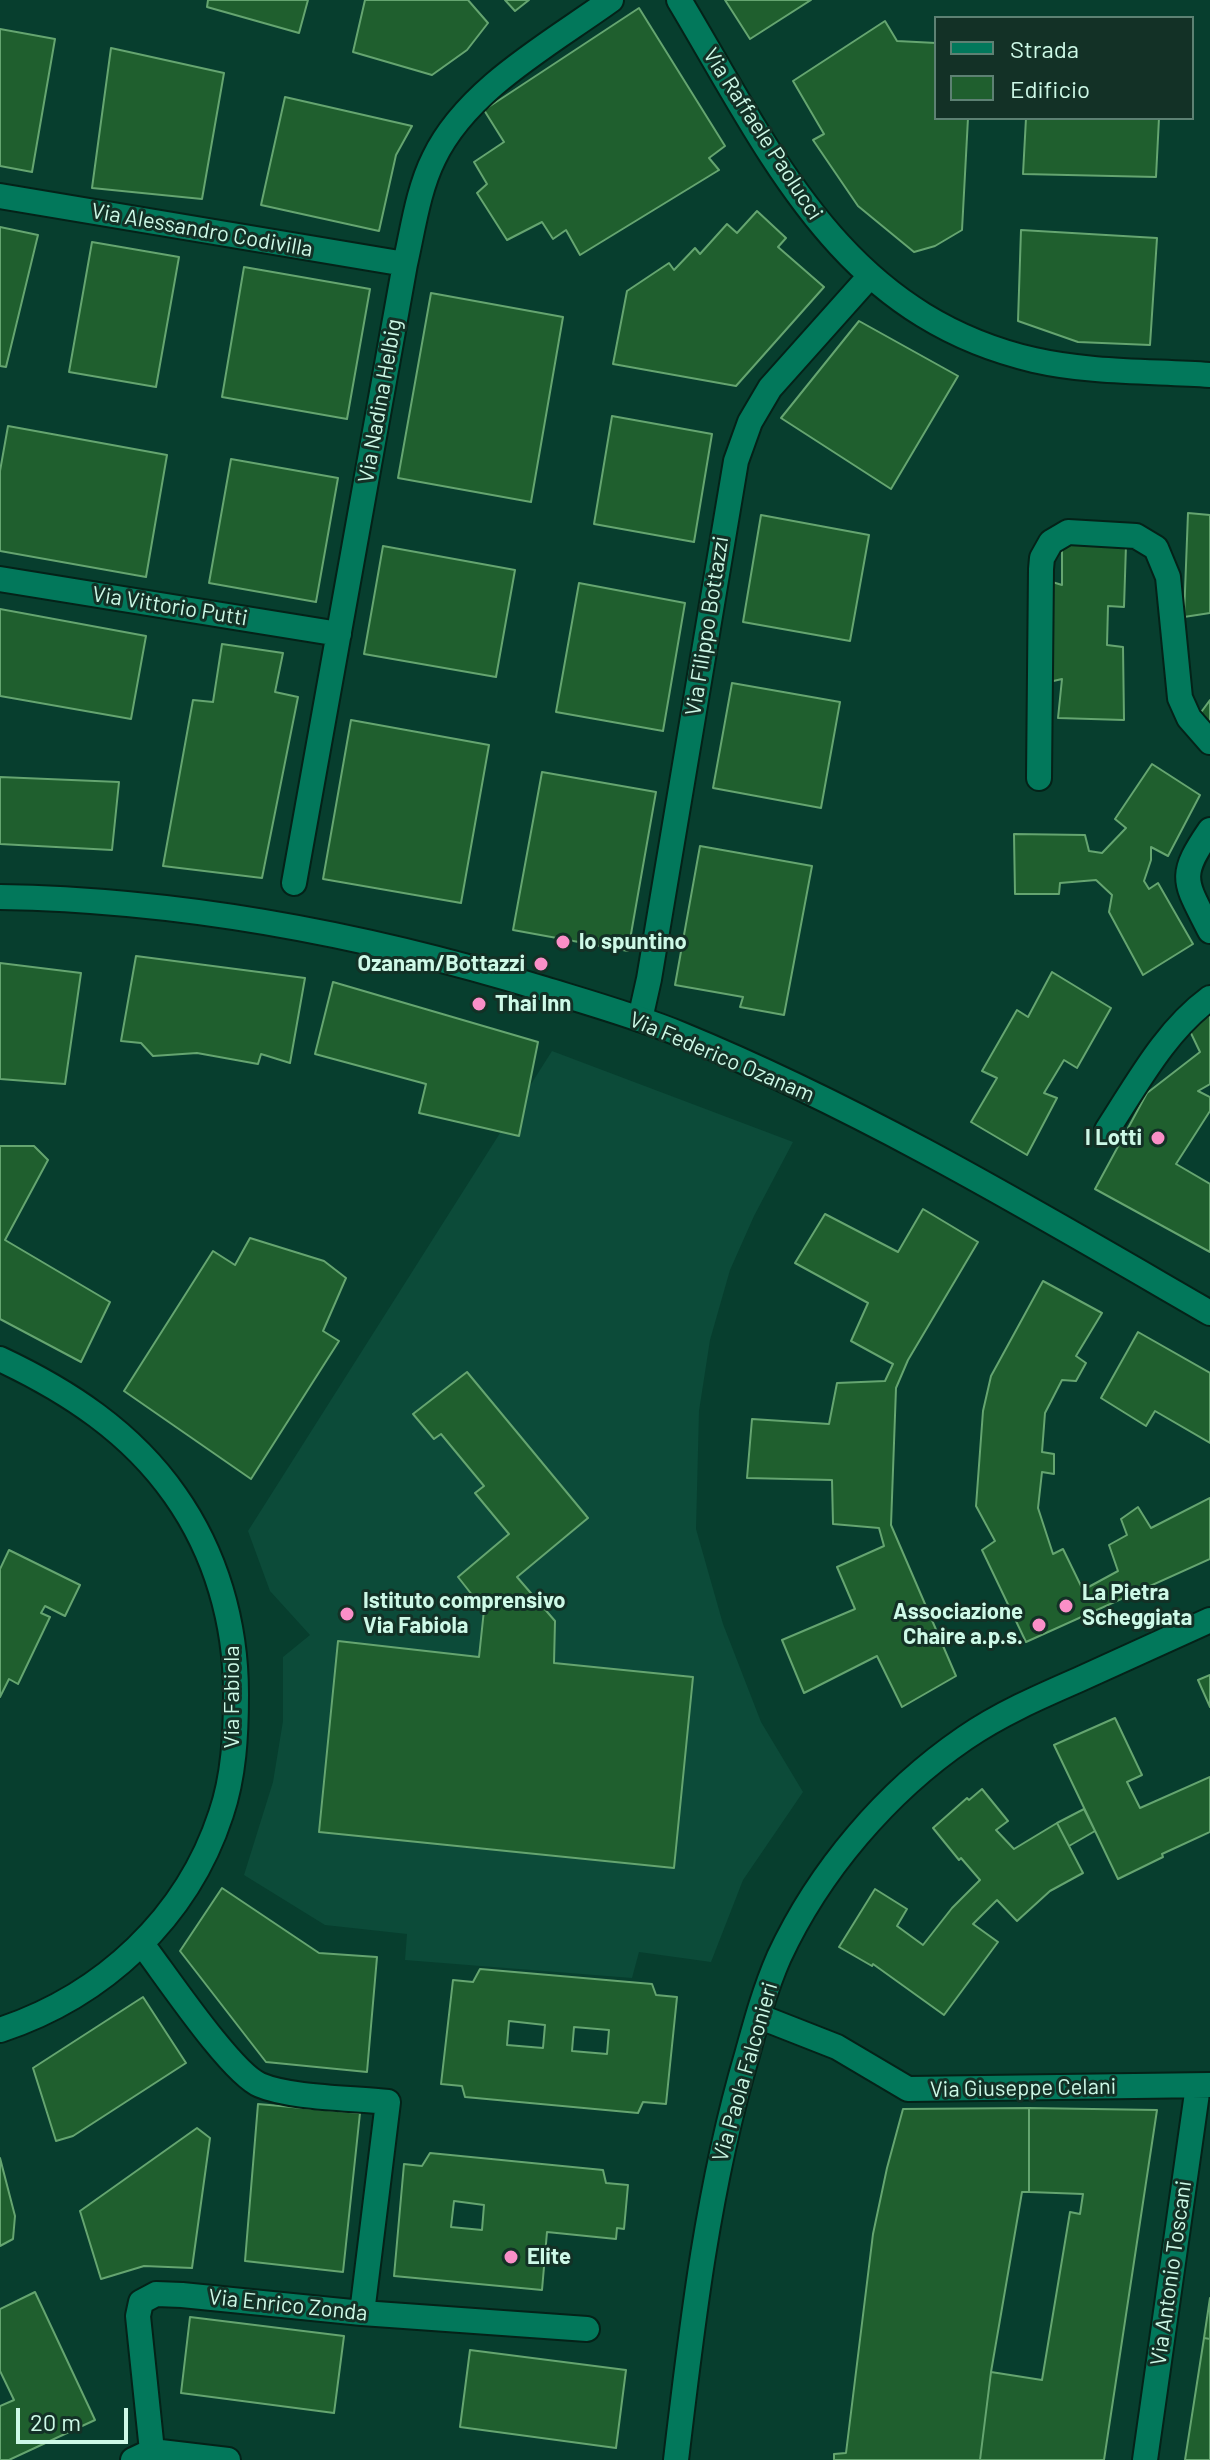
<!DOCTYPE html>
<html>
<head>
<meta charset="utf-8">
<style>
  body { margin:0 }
  #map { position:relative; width:1210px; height:2460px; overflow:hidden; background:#073e2e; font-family:Barlow,sans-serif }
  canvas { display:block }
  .legend { position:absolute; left:934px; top:16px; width:260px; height:104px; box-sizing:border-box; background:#133126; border:2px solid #5d8173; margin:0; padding:10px 14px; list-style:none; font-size:24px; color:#cdf9e7 }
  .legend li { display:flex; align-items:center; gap:16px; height:40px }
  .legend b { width:40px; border:2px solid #5d8173 }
  .scale { position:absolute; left:16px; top:2408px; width:112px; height:36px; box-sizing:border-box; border:4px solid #cdf9e7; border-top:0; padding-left:10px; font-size:24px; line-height:28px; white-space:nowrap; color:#cdf9e7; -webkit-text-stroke:6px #133126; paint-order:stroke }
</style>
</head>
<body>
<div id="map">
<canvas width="1210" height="2460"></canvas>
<ul class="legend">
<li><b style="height:10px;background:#02785b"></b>Strada</li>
<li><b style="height:22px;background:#1f5f2e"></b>Edificio</li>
</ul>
<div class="scale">20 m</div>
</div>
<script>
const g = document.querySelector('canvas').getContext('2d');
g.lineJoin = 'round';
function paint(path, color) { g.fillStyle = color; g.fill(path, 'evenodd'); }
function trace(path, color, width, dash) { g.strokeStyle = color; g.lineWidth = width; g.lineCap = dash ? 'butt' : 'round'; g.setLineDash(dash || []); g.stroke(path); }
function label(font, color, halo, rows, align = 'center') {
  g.font = font + ' Barlow,sans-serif'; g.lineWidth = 6; g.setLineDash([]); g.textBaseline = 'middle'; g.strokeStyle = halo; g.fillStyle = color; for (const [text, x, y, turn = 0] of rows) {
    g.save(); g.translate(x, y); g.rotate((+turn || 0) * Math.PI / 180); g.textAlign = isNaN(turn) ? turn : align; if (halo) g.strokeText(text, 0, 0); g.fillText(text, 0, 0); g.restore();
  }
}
paint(new Path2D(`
  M552 1051 793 1142 754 1216 730 1270 710 1340 699 1411 696 1529 723 1624 761 1722 803 1792 743 1880 711 1962 639 1952 632 1978 405 1960 407 1934 325 1925 244 1875 273 1782 283 1721V1657L310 1635 270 1591 248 1531Z`), '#0c4b39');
const building = new Path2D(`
  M208 0H308L299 33 207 7Z
  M365 0H468L488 23 467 50 432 75 353 52Z
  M505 0H529L515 11Z
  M725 0H811L750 39Z
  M639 8 725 146 709 158 719 170 580 255 566 230 553 239 542 222 507 240 477 193 487 184 474 162 504 142 484 110Z
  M885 21 897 41 936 43V118H968L962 230 935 246 914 252 858 206 813 140 824 134 793 81Z
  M0 29 55 39 32 172 0 166Z
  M111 48 224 73 202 199 92 188Z
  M285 97 412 126 396 155 379 231 261 205Z
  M1026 118H1159L1156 177 1023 174Z
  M757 211 786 238 778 247 824 287 736 386 613 364 627 291 669 263 674 270 695 248 700 254 727 224 737 233Z
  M0 227 38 235 6 367 0 366Z
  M1021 230 1157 238 1150 345 1078 342 1018 321Z
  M92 242 179 257 156 387 69 372Z
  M244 267 370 289 347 419 222 397Z
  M431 293 563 317 531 502 398 478Z
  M859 321 958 376 891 489 781 418Z
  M612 416 712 434 694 542 594 524Z
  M8 426 167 455 146 577 0 551V471Z
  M231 459 338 478 316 602 209 583Z
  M1188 513 1210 515V613L1184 617Z
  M761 515 869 535 850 641 743 622Z
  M1062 539 1126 545 1124 607 1108 606 1107 645 1123 647 1124 720 1058 718 1062 679 1049 682V581L1062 585Z
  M383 546 515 570 496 677 364 654Z
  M579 583 685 603 663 731 556 712Z
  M0 609 146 636 131 719 0 696Z
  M222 644 283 653 275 692 298 697 262 878 163 866 193 700 213 702Z
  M732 683 840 702 821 808 713 788Z
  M1210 700V726L1196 719Z
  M351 720 489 745 461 903 323 879Z
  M1152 764 1200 795 1168 856 1151 847V860L1144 881 1149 889 1158 883 1193 944 1143 975 1109 912 1112 895 1096 880 1060 883 1059 894H1015L1014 834 1085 835 1089 851 1102 853 1126 828 1115 819Z
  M542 772 656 792 628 951 513 930Z
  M0 777 119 782 112 850 0 844Z
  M700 846 812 866 784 1015 740 1007 743 997 675 985Z
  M136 956 305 978 290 1063 261 1054 258 1064 197 1053 153 1056 141 1043 121 1041Z
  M0 963 81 973 65 1084 0 1079Z
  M1052 972 1111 1008 1077 1068 1064 1060 1044 1093 1057 1098 1027 1155 971 1122 997 1078 982 1071 1017 1010 1028 1017Z
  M333 982 538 1042 519 1136 419 1113 426 1084 315 1054Z
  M1210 1015V1084L1198 1091 1210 1097V1111L1176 1164 1210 1184V1252L1095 1189 1147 1093 1200 1052 1188 1027Z
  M0 1146H34L48 1160 5 1240 110 1302 81 1362 0 1319Z
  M923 1209 978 1242 908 1360 896 1388 891 1525 956 1676 902 1707 877 1656 804 1693 782 1640 855 1609 837 1567 884 1546 879 1528 833 1524 832 1480 747 1478 752 1419 829 1424 837 1383 885 1381 893 1364 851 1341 868 1303 795 1263 825 1214 898 1252Z
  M250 1238 324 1261 346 1278 323 1331 339 1341 251 1479 124 1391 213 1251 235 1265Z
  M1043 1281 1102 1313 1076 1356 1086 1363 1076 1381 1062 1380 1045 1413 1042 1452 1054 1454V1474L1042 1472 1038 1508 1053 1554 1063 1549 1083 1590 1118 1571 1109 1545 1127 1535 1121 1519 1138 1507 1151 1528 1210 1498V1559L1026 1642 982 1550 995 1541 976 1506 983 1411 991 1376Z
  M1138 1332 1210 1373V1443L1155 1411 1146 1426 1101 1398Z
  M467 1372 588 1518 517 1577 555 1621 554 1663 693 1677 674 1868 319 1832 338 1641 479 1657 484 1610 458 1577 509 1534 475 1493 484 1486 441 1434 434 1439 413 1414Z
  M9 1550 80 1585 65 1616 45 1606 41 1613 50 1617 18 1684 9 1679 0 1697V1569Z
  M1210 1675V1707L1198 1680Z
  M1115 1718 1142 1775 1127 1782 1140 1808 1210 1777V1832L1162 1854 1163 1857 1118 1879 1054 1745Z
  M982 1789 1008 1821 996 1830 1014 1849 1057 1823 1083 1873 1050 1891 1017 1921 997 1900 973 1924 998 1942 944 2015 873 1964 872 1966 839 1947 875 1889 907 1909 897 1926 923 1945 952 1908 980 1880 961 1858 959 1860 933 1828 967 1798 969 1800Z
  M1084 1809 1095 1831 1069 1846 1057 1823Z
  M222 1888 319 1953 377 1957 367 2072 266 2062 180 1951Z
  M480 1969 652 1984 656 1995 677 1997 666 2104 643 2102 638 2113 465 2097 462 2086 441 2084 453 1980 473 1982ZM509 2021 545 2025 543 2048 507 2045ZM574 2027 609 2030 607 2054 572 2051Z
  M143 1997 186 2063 73 2136 56 2141 33 2068Z
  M258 2104 360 2113 343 2272 245 2261Z
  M1029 2108 1157 2110 1104 2460H980L991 2372 1042 2380 1070 2212 1080 2214 1083 2194 1029 2192Z
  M1029 2108V2192H1022L991 2372 980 2460H834V2454L846 2453 873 2234 887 2168 903 2109Z
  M197 2128 210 2138 192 2268 144 2266 101 2279 80 2211Z
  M430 2153 603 2170 606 2183 628 2185 624 2229 617 2228 616 2239 547 2232 542 2290 394 2276 404 2164 422 2166ZM454 2201 484 2205 482 2230 451 2227Z
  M0 2158 15 2216 13 2239 0 2246Z
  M35 2292 95 2420 9 2460H0V2406L14 2400 0 2371V2309Z
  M1210 2298V2339L1204 2338Z
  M190 2317 344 2336 334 2413 181 2393Z
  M1204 2338 1210 2339V2460H1185Z
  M470 2350 626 2370 616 2448 460 2427Z`);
paint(building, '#1f5f2e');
trace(building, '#65a570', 2);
const street = new Path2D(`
  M679 0C772 155 841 315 1034 360 1091 373 1152 371 1210 375
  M0 196 405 264
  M0 579 339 634
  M1039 778 1041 569 1042 558 1051 542 1068 532 1136 536 1156 548 1168 577 1180 698 1189 718 1210 742
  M1210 830C1177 878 1185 881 1210 931
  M294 883 405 264C413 229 418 190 434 158 467 89 550 44 611 0
  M640 1019 649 979 736 461 750 422 770 388 870 276
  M1107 1130C1137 1084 1165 1031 1210 998
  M0 1359C68 1391 131 1432 175 1495 216 1553 236 1623 236 1694 236 1734 234 1776 221 1814 187 1918 103 1996 0 2030
  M142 1944C165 1974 231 2073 260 2085 290 2098 353 2098 388 2102L362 2313
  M758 2016 837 2047 908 2089 1210 2085
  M133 2460 152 2451 228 2460
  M156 2460 152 2451 138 2316 141 2302 156 2294 182 2295 362 2313 587 2329
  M676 2460C692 2324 708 2187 747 2055 756 2022 765 1989 779 1957 819 1871 886 1792 965 1738 1000 1714 1039 1697 1078 1680 1122 1660 1166 1640 1210 1620
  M1145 2460 1198 2086`);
const secondary = new Path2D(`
  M0 897C185 900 368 935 544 989 590 1003 636 1016 680 1034 865 1110 1037 1213 1210 1313`);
trace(street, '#042218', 28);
trace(secondary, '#042218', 28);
trace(street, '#02785b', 24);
trace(secondary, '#02785b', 24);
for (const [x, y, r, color] of [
  [563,942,8,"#fa8fc7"],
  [541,964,8,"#fa8fc7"],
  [479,1004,8,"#fa8fc7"],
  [1158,1138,8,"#fa8fc7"],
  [1066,1606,8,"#fa8fc7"],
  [347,1614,8,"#fa8fc7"],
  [1039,1625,8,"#fa8fc7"],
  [511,2257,8,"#fa8fc7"]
]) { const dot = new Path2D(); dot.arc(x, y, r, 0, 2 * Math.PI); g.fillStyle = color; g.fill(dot); trace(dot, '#133126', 3); }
label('22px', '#cdf9e7', '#133126', [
  ["Via Raffaele Paolucci",763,134,57],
  ["Via Alessandro Codivilla",202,230,10],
  ["Via Nadina Helbig",380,401,-80],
  ["Via Vittorio Putti",170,606,9],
  ["Via Filippo Bottazzi",707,626,-81],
  ["Via Federico Ozanam",722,1057,23],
  ["Via Fabiola",232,1697,-90],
  ["Via Paola Falconieri",745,2072,-74],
  ["Via Giuseppe Celani",1023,2088,-1],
  ["Via Antonio Toscani",1171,2273,-82],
  ["Via Enrico Zonda",288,2305,6]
]);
label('bold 22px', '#cdf9e7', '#133126', [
  ["lo spuntino",579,942],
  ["Ozanam/Bottazzi",525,964,"right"],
  ["Thai Inn",495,1004],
  ["I Lotti",1142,1138,"right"],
  ["La Pietra",1082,1593],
  ["Scheggiata",1082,1618],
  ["Istituto comprensivo",363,1601],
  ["Via Fabiola",363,1626],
  ["Associazione",1023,1612,"right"],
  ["Chaire a.p.s.",1023,1637,"right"],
  ["Elite",527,2257]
], 'left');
</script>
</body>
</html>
